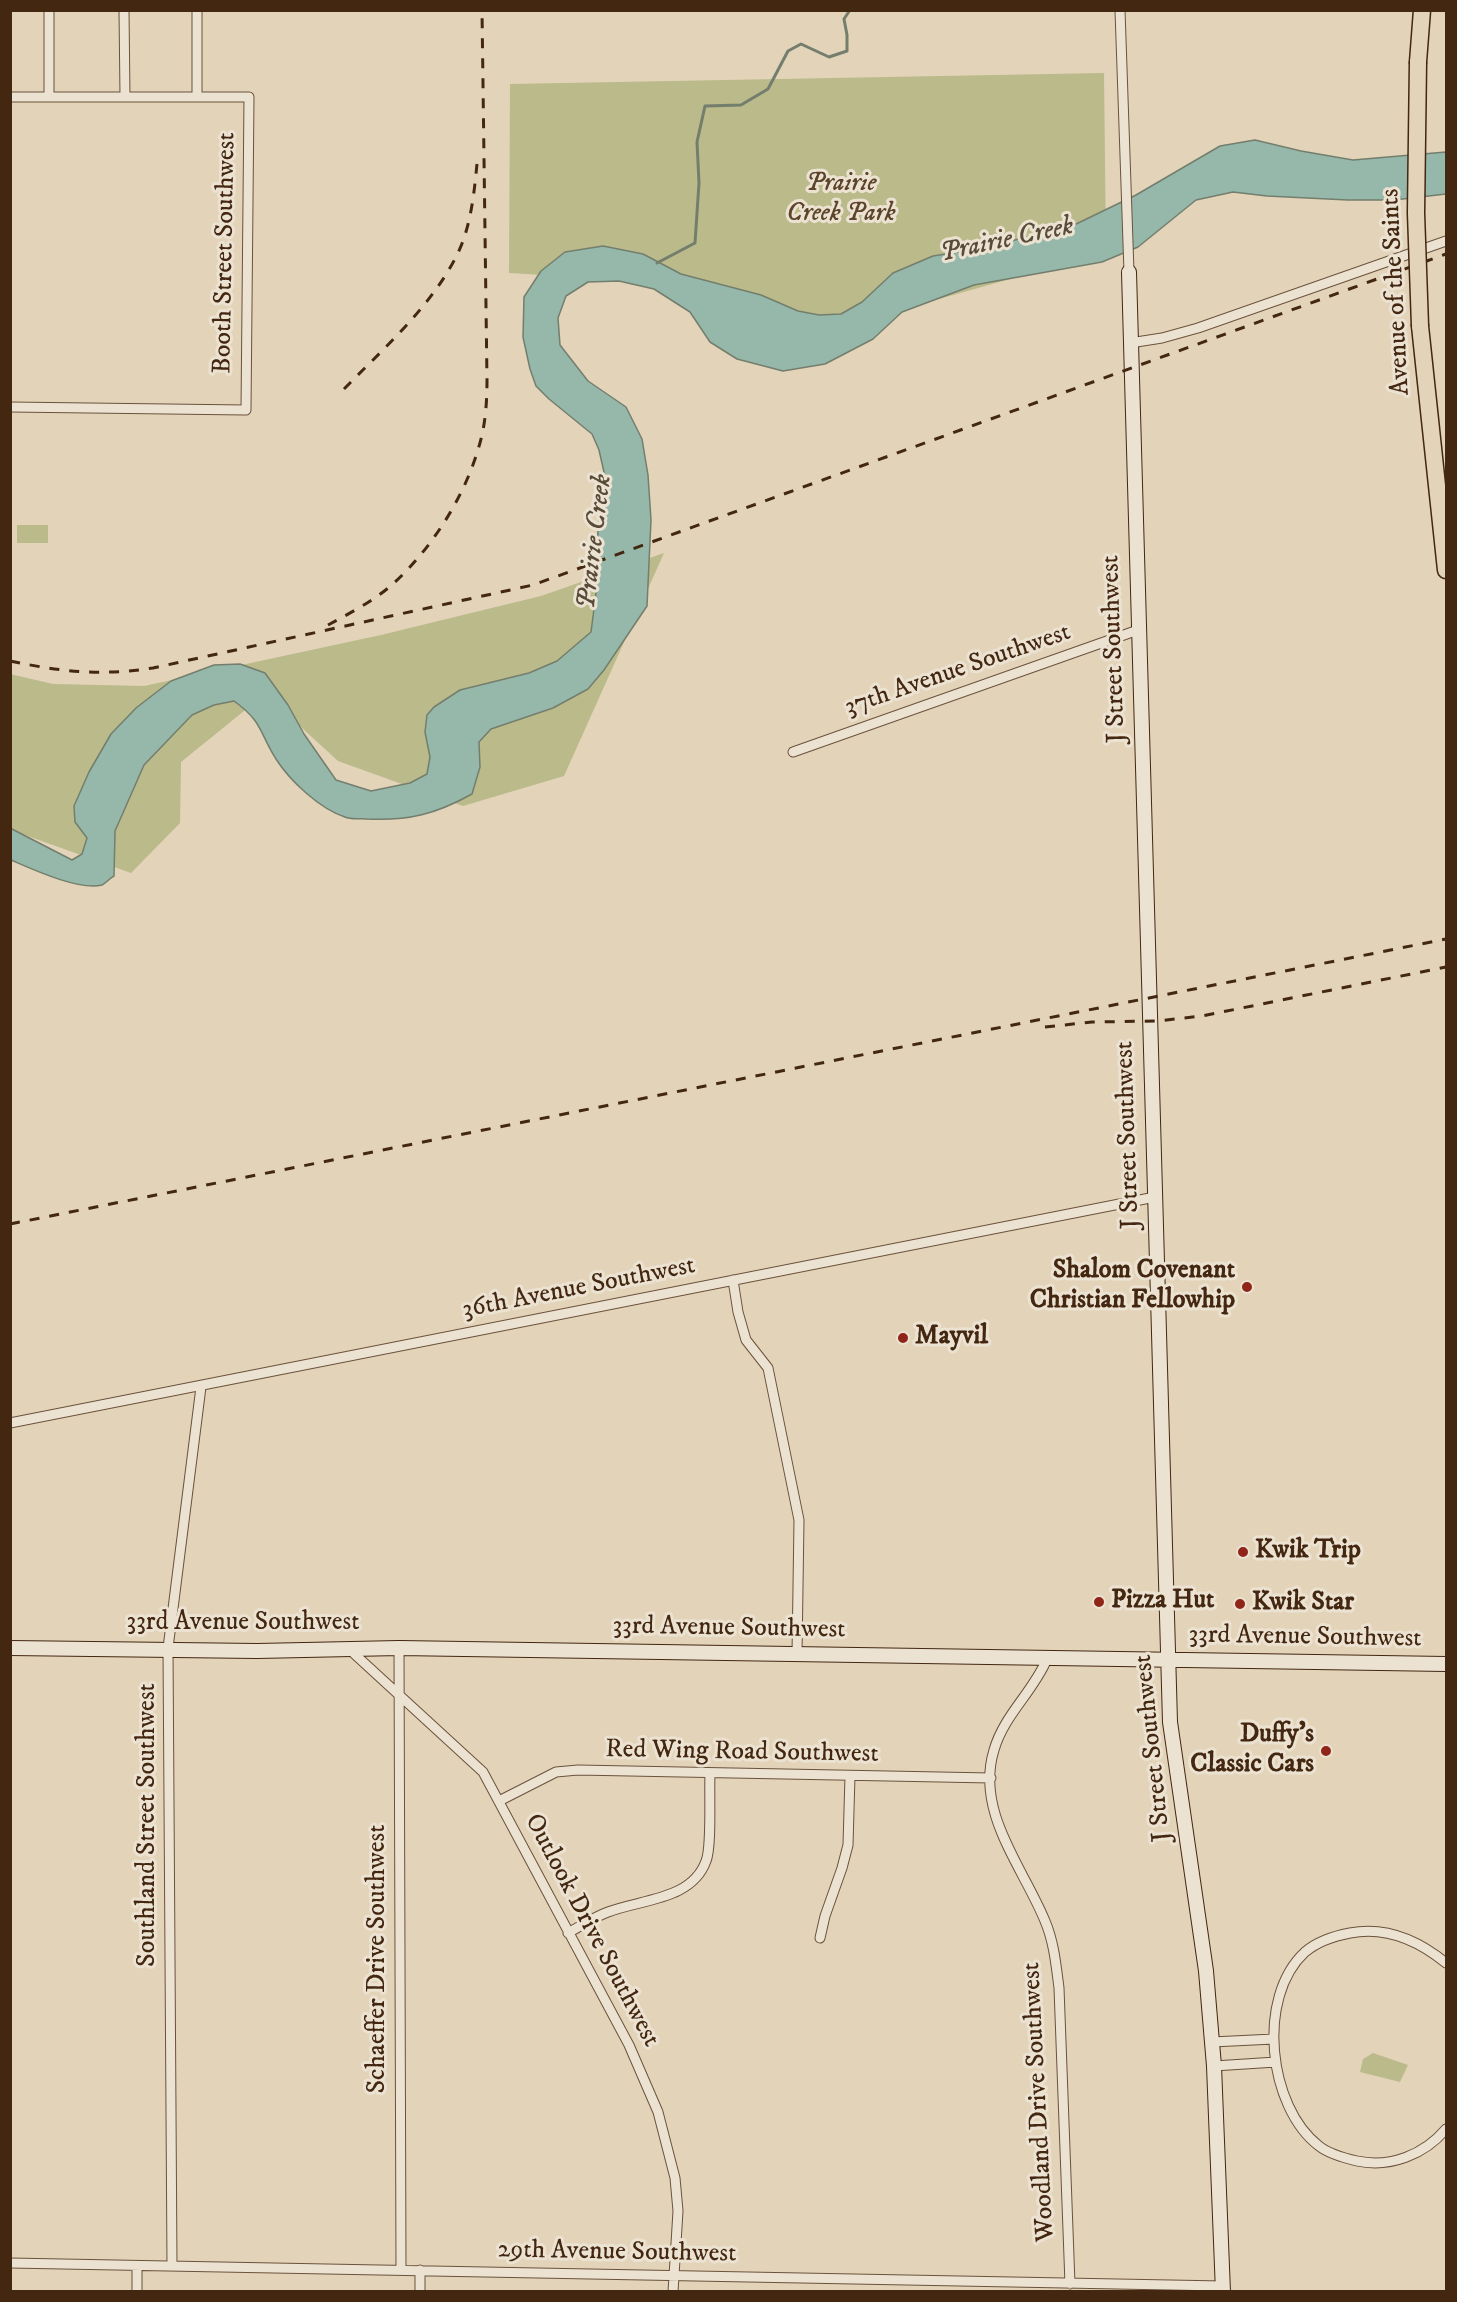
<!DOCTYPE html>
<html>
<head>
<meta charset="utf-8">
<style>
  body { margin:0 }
  #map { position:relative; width:1457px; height:2302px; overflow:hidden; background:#e2d3b9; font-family:"IM FELL DW Pica",serif }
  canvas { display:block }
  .frame { position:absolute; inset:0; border:12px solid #432711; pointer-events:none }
</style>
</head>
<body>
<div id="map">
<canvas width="1457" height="2302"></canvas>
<div class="frame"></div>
</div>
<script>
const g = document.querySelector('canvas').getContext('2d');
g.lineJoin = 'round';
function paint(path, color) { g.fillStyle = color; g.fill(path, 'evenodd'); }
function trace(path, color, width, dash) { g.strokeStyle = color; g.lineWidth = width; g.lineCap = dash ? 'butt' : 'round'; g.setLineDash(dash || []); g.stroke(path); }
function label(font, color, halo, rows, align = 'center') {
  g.font = font + ' "IM FELL DW Pica",serif'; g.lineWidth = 6; g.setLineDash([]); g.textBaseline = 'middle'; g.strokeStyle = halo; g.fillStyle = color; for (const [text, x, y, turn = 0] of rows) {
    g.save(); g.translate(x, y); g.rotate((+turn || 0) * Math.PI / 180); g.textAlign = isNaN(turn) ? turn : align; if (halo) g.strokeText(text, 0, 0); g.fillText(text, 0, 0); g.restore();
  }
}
paint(new Path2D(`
  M1104 73 1106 252 843 326 646 281 509 273 510 84Z
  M17 525H48V543H17Z
  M664 553 564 776 463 806 338 761 265 694 181 762 180 823 131 873 11 830 10 674 53 684 144 686 381 635 541 596Z
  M1373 2053 1408 2065 1400 2082 1360 2072 1363 2059Z`), '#baba8a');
const water = new Path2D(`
  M1255 140 1301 151 1353 160 1446 152V194L1394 200H1348L1267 196 1233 192 1196 200 1138 247 1102 262 974 285 902 312 873 339 825 364 783 371 737 359 710 342 690 312 654 289 619 281 588 282 566 296 558 318 560 345 588 381 626 407 642 439 648 475 651 520 647 606 604 670 588 689 553 708 491 729 479 742 480 767 472 794C436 814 409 821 367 819 361 818 351 820 345 817 320 809 290 781 276 759 259 732 263 722 234 701L214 705 192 715 144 765 115 831 114 876C110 878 106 883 102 885 79 891 32 869 11 860L10 828 72 860 82 854 87 838 75 822 74 806 89 772 111 734 136 708 171 681 214 665 240 664 265 673 288 705 304 734 336 780 371 791 410 783 427 774 430 757 425 732 427 715 434 707 460 690 529 673 557 661 591 632 596 593 598 529 606 481 599 450 592 434 549 399 536 386 530 369 523 337 524 297 541 271 565 252 603 246 643 254 681 274 761 295 798 311 819 315 841 314 862 302 893 273 933 256 978 249 1072 226 1136 195 1220 146Z`);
paint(water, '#95b8ab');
trace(water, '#747e6d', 1.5);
trace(new Path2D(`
  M657 263 695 243 699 183 697 142 705 106 741 105 768 89 788 51 801 44 829 57 847 51V35L844 19 850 10`), '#747e6d', 3);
const street = new Path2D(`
  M124 10 125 97
  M197 10V96
  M1120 10 1129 272
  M10 97H249L246 410 10 407
  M49 97V10
  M1130 343 1162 338 1198 328 1446 241
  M793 752 1138 630
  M733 1280 738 1312 746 1340 768 1368 799 1520 797 1654
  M10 1423 1155 1197
  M399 1648 401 2269
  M349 1649 483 1772 629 2045 658 2112 675 2178 678 2211 673 2292
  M1047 1659C1033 1692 1004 1715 994 1750 975 1812 1023 1867 1045 1921 1054 1942 1056 1965 1059 1988L1070 2284
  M499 1801 556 1772 578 1770 991 1778
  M568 1933C581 1926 594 1917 608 1912 642 1899 692 1900 706 1861 712 1847 709 1793 710 1774
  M820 1938 825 1916 842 1868 848 1845 850 1776
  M1446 1963C1419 1941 1386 1926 1350 1933 1334 1936 1318 1941 1305 1952 1256 1997 1268 2107 1319 2146 1329 2154 1344 2158 1357 2161 1390 2168 1424 2155 1446 2129
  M1212 2042 1274 2039
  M1214 2066 1276 2062
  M10 2263 1223 2286
  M172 2265 168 1648 201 1387
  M137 2266V2292
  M420 2270V2292`);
const secondary = new Path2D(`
  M1129 272 1170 1722 1206 1971 1214 2066 1223 2292
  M10 1648 257 1651 399 1648 1446 1664`);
const highway = new Path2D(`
  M1418 62 1422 10
  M1420 326 1446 570`);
trace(street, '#6b523b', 11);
trace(secondary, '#432711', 16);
trace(highway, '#432711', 19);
trace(street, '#ece2d2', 9);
trace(secondary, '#ece2d2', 14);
trace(highway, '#e2d3b9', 16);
trace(new Path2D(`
  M344 389C385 347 432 306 458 253 471 225 474 194 477 164
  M328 625C350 613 374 601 394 583 435 545 469 490 482 435 486 417 487 398 487 380L482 10
  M10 661C63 672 100 676 153 668L533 585 1446 254
  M1045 1027 1092 1022 1158 1021 1202 1016 1446 967
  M10 1224 1446 939`), '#432711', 3, [10, 10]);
const highwayBridge = new Path2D(`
  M1418 62 1416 213 1420 326`);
trace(highwayBridge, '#432711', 19, []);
trace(highwayBridge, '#e2d3b9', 16);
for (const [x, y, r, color] of [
  [1247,1287,6,"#8f2418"],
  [903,1338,6,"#8f2418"],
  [1243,1552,6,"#8f2418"],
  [1099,1602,6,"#8f2418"],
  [1240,1604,6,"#8f2418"],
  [1326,1751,6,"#8f2418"]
]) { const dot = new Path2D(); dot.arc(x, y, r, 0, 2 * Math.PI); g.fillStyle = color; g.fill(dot); trace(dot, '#ece2d2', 2); }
label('italic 26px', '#5b4429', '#ece2d2', [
  ["Prairie",841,185],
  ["Creek Park",841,215]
]);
label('26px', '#432711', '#ece2d2', [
  ["Booth Street Southwest",226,253,-89],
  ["Avenue of the Saints",1397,292,-93],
  ["J Street Southwest",1115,649,-92],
  ["37th Avenue Southwest",958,671,-19],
  ["J Street Southwest",1129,1135,-92],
  ["36th Avenue Southwest",579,1289,-11],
  ["33rd Avenue Southwest",243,1624],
  ["33rd Avenue Southwest",729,1629,1],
  ["33rd Avenue Southwest",1305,1638,1],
  ["J Street Southwest",1154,1748,-96],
  ["Red Wing Road Southwest",742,1753,1],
  ["Southland Street Southwest",149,1825,-90],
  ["Outlook Drive Southwest",591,1931,62],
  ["Schaeffer Drive Southwest",379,1959,-90],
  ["Woodland Drive Southwest",1040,2102,-93],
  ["29th Avenue Southwest",617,2253,1]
]);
label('bold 26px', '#432711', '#ece2d2', [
  ["Shalom Covenant",1235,1272,"right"],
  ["Christian Fellowhip",1235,1302,"right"],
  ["Mayvil",915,1338],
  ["Kwik Trip",1255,1552],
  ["Pizza Hut",1111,1602],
  ["Kwik Star",1252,1604],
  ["Duffy's",1314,1736,"right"],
  ["Classic Cars",1314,1766,"right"]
], 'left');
label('italic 27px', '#584b38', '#ece2d2', [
  ["Prairie Creek",1007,241,-12],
  ["Prairie Creek",596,542,-83]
]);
</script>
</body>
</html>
